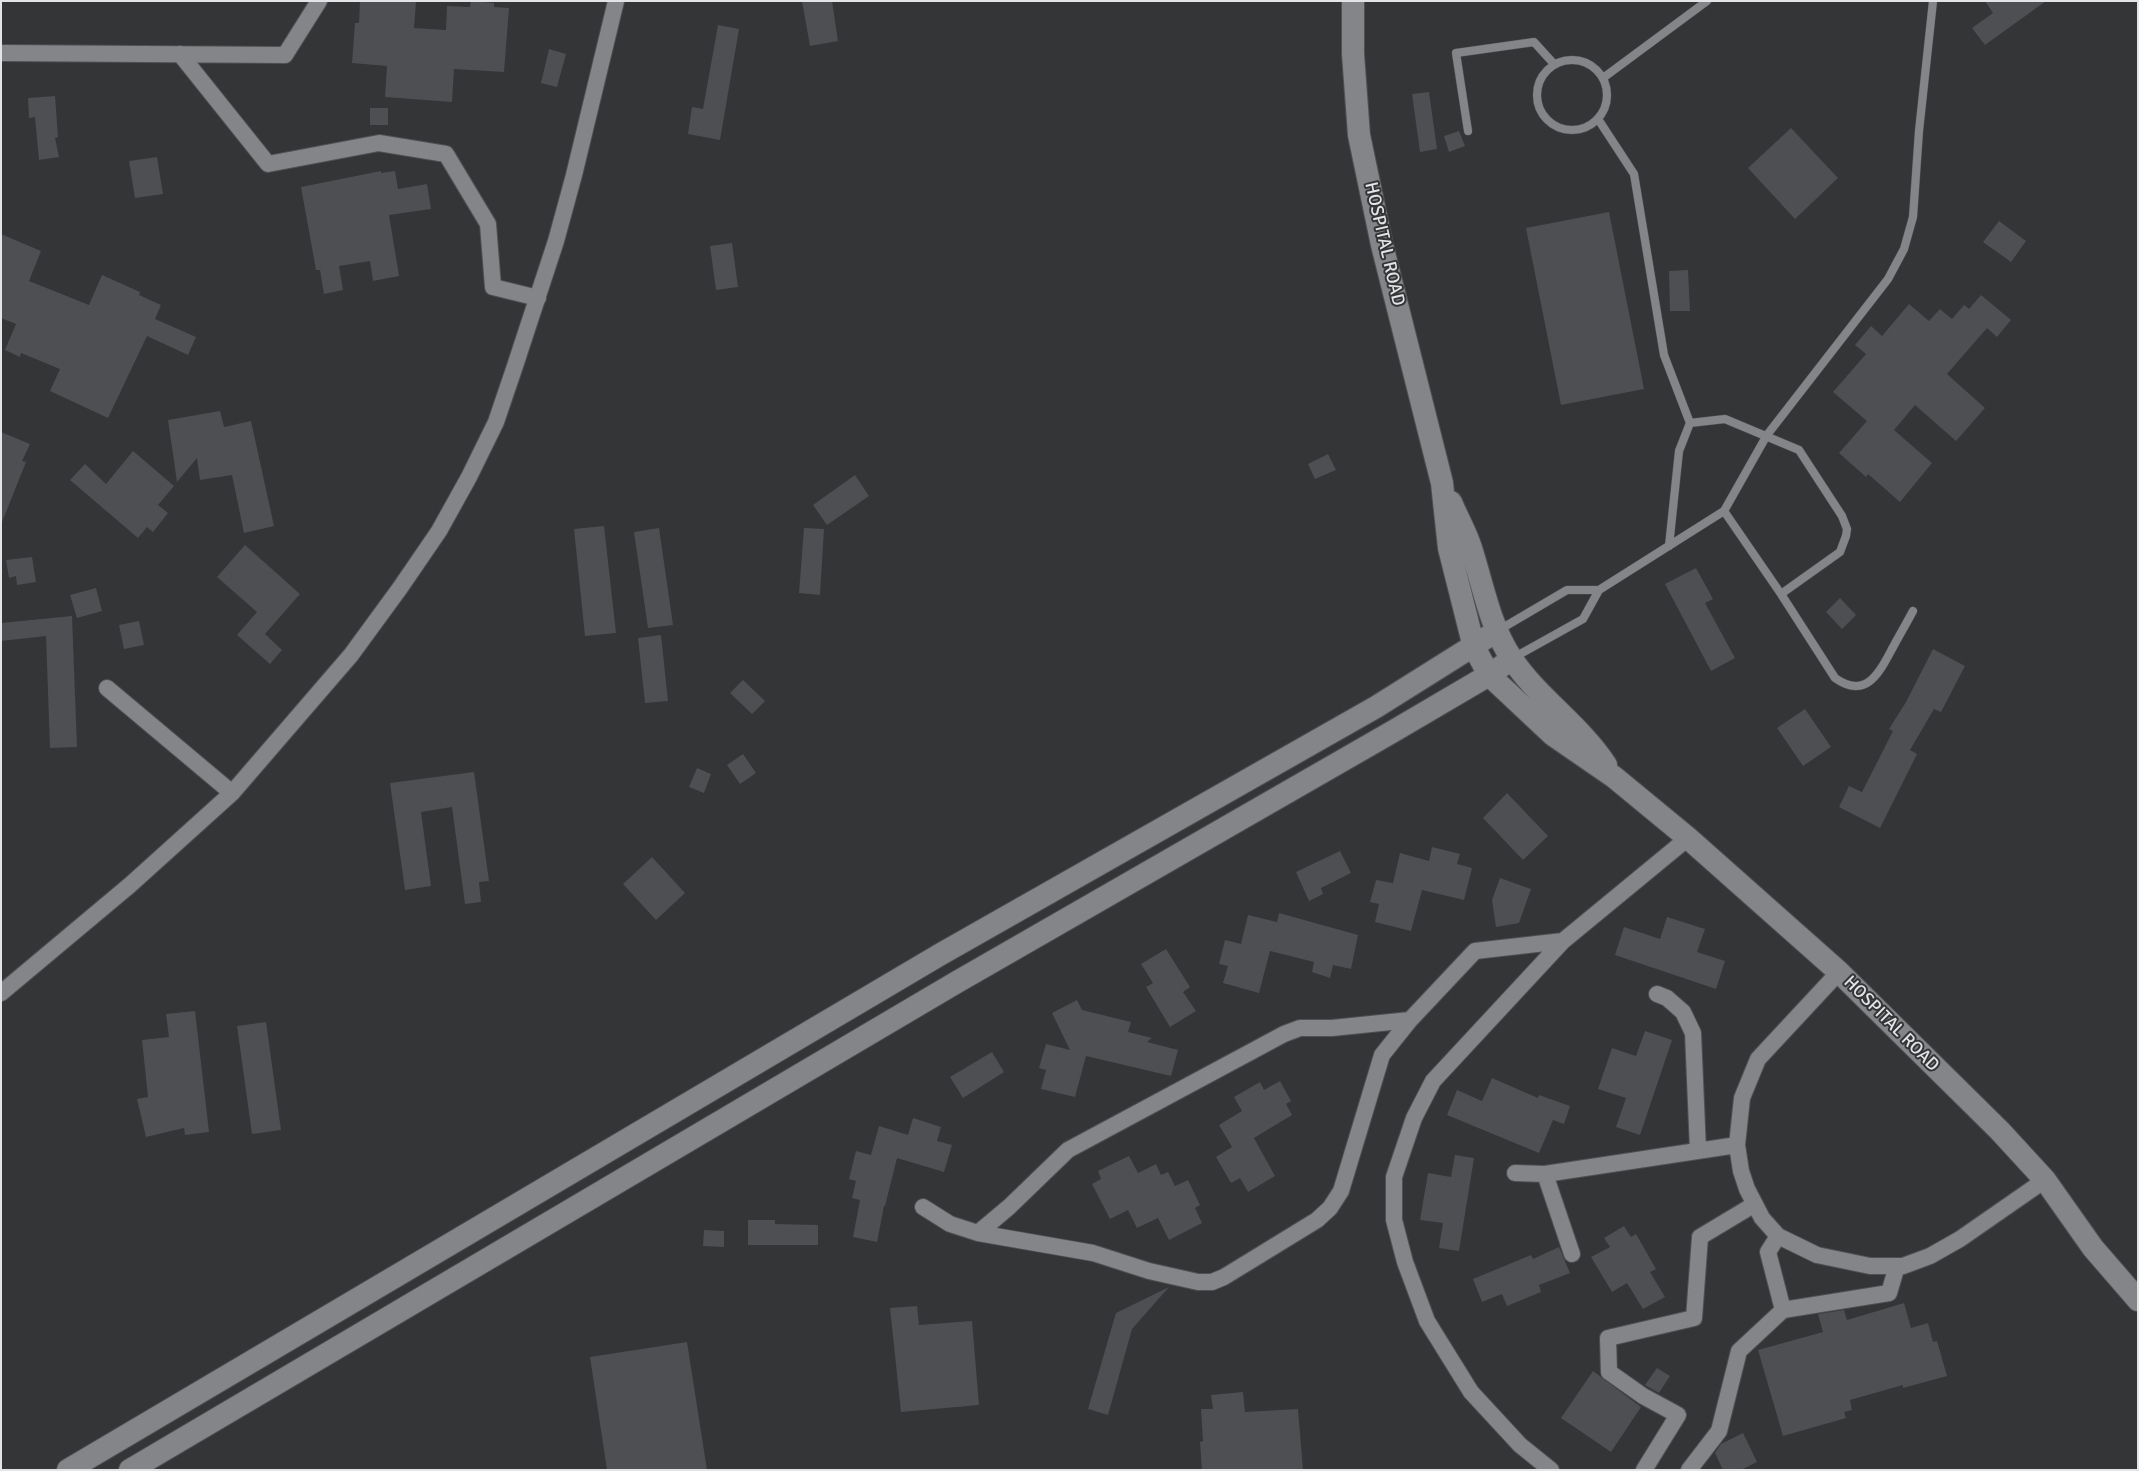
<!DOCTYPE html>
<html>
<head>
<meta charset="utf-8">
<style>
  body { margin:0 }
  #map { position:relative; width:2139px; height:1471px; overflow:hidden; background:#333537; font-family:Signika,sans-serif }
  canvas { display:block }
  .frame { position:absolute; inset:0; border:2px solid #e3e4e6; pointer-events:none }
</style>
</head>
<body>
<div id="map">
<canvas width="2139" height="1471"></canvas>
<div class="frame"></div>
</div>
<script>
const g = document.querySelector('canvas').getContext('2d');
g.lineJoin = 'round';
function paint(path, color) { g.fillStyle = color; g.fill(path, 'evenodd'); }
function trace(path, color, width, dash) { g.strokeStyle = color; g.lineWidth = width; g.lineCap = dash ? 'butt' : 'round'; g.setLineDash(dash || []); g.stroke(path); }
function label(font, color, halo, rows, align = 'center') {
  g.font = font + ' Signika,sans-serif'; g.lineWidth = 4; g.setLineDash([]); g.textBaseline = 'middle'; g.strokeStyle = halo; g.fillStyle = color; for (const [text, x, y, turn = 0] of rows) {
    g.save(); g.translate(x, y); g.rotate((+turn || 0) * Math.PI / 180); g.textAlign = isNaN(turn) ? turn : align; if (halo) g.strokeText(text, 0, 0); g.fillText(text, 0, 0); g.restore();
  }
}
paint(new Path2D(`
  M360 1 416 2 414 28 446 30 447 6 470 7 471 1 494 3V7L509 8 504 72 454 69 452 102 385 97 387 66 352 63 355 23H359Z
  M802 1H832L838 41 810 46Z
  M1985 1H2046L1985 45 1972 28 1993 13Z
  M718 25 739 29 720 140 688 134 692 107 703 109Z
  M549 49 566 54 557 87 541 83Z
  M1429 92 1437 149 1420 152 1412 94Z
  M55 96 58 137 55 138 59 157 39 160 35 117 29 118 28 98Z
  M370 108H388V125H370Z
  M1791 128 1838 178 1795 219 1748 168Z
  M1459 131 1465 146 1449 152 1444 136Z
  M157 157 163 194 135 198 129 161Z
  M381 171V173L395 171 398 189 427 184 431 209 389 215 399 276 373 281 370 261 339 266 343 290 324 294 320 270H316L301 187Z
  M1609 212 1644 389 1561 405 1526 228Z
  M1999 221 2026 241 2011 262 1983 242Z
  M1 234 41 251 29 281 89 305 102 275 140 292 139 295 161 305 155 319 196 337 188 355 147 336 108 418 50 391 60 369 21 353 20 357 5 350 16 324 1 318Z
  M732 243 738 287 716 290 710 246Z
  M1688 270 1690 311H1670L1669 271Z
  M1981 295 2011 320 1997 337 1987 328 1947 374 1985 408 1956 441 1915 405 1894 430 1932 463 1900 502 1868 474 1866 477 1839 453 1867 421 1833 392 1866 354 1855 345 1871 326 1882 336 1909 304 1929 321 1940 309 1952 319 1964 305 1969 309Z
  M220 411 224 427 251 421 274 526 244 533 232 475 200 480 197 458 177 482 168 420Z
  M1 432 30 444 22 461 26 462 2 522Z
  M133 451 174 486 158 505 168 513 153 532 147 527 138 538 70 480 85 464 106 484Z
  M1328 454 1336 470 1315 479 1308 464Z
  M855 475 869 496 827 525 813 505Z
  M604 526 616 633 585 636 574 529Z
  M659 528 673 625 648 628 634 532Z
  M804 528 824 529 820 595 799 593Z
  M245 545 300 594 265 634 282 650 270 664 237 635 257 612 217 577Z
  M32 557 36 582 17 585 16 576 9 578 6 560Z
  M1696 568 1713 599 1705 603 1735 658 1711 671 1665 584Z
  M96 588 102 611 77 618 70 595Z
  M1840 598 1856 615 1842 629 1826 612Z
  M72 616 77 747 50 748 46 636 1 641V623Z
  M139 621 144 645 124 649 119 625Z
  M661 635 668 701 645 703 638 638Z
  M1933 649 1965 666 1941 712 1934 709 1910 750 1917 754 1880 828 1839 807 1849 786 1862 792 1893 731 1889 729 1906 702Z
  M743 680 765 701 752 714 730 693Z
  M1805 709 1831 747 1803 766 1777 728Z
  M743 754 756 773 740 784 727 765Z
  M697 768 711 774 704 793 689 787Z
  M474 772 489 881 479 882 481 902 465 904 452 807 421 812 431 886 405 890 390 783Z
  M1507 793 1548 836 1523 860 1483 818Z
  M1432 847 1460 854 1457 864 1472 868 1464 900 1422 890 1411 931 1375 922 1379 904 1370 902 1376 880 1393 883 1400 853 1429 861Z
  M1340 851 1351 873 1321 888 1323 894 1309 901 1296 872Z
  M652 857 685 893 656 920 623 884Z
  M1500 878 1531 889 1519 923 1496 927 1492 900Z
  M1279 913 1358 935 1351 969 1333 965 1330 978 1312 972 1314 962 1270 951 1259 993 1223 983 1228 966 1219 964 1225 940 1241 944 1248 915 1277 922Z
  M1667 917 1705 929 1697 952 1725 961 1716 989 1615 955 1624 927 1660 939Z
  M1166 949 1190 987 1183 992 1196 1011 1170 1027 1146 987 1153 983 1141 964Z
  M1077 1000 1082 1010 1131 1022 1128 1032 1152 1038 1147 1042 1178 1050 1171 1076 1086 1056 1075 1097 1041 1089 1046 1070 1039 1068 1046 1044 1070 1050 1052 1013Z
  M195 1011 209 1132 185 1135 184 1128 146 1137 137 1099 148 1097 142 1040 169 1037 166 1014Z
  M266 1022 281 1130 252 1134 237 1026Z
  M1645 1031 1672 1040 1640 1135 1616 1127 1626 1098 1598 1089 1612 1048 1636 1056Z
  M992 1052 1004 1072 963 1098 950 1077Z
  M1492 1078 1538 1098 1539 1095 1570 1106 1564 1124 1553 1120 1539 1153 1447 1115 1457 1090 1482 1101Z
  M1280 1081 1291 1101 1286 1104 1292 1115 1254 1138 1275 1176 1248 1192 1240 1178 1231 1183 1216 1157 1232 1147 1219 1125 1242 1111 1234 1097 1260 1082 1264 1090Z
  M913 1118 941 1127 937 1141 952 1145 944 1172 897 1158 885 1206H884L877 1242 853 1237 860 1200 852 1198 856 1181 849 1179 856 1151 871 1155 879 1126 908 1135Z
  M1455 1155 1474 1158 1459 1251 1439 1248 1443 1223 1420 1220 1428 1173 1451 1177Z
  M1129 1156 1138 1173 1156 1164 1161 1175 1168 1172 1175 1186 1188 1180 1200 1205 1195 1208 1202 1223 1169 1240 1158 1218 1137 1228 1128 1210 1110 1219 1092 1184 1101 1179 1098 1171Z
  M748 1220H775V1224L818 1225V1245H748Z
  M1624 1226 1631 1237 1636 1234 1656 1269 1650 1272 1665 1297 1643 1309 1627 1283 1612 1292 1591 1257 1610 1247 1604 1238Z
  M704 1230 724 1231V1247L703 1246Z
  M1559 1247 1570 1273 1539 1285 1541 1292 1507 1306 1502 1294 1482 1302 1473 1279 1531 1255 1533 1259Z
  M1169 1287 1132 1329 1108 1415 1088 1409 1116 1313Z
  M1904 1303 1911 1328 1928 1323 1933 1342 1937 1341 1947 1376 1903 1388V1385L1850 1400 1852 1410 1844 1412 1846 1418 1783 1436 1758 1350 1823 1332 1818 1314 1844 1310 1847 1320Z
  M917 1306 919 1325 972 1321 979 1405 901 1412 890 1308Z
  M687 1342 707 1470H607L590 1357Z
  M1657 1368 1670 1376 1659 1393 1645 1385Z
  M1593 1371 1641 1407 1611 1452 1561 1418Z
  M1243 1392 1245 1412 1298 1409 1303 1470H1202L1200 1442 1203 1441 1201 1409H1213L1211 1395Z
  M1743 1433 1757 1462 1741 1470H1723L1715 1453 1721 1444Z`), '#4d4f52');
const lane = new Path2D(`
  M1537 95a35 35 0 1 1 70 0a35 35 0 1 1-70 0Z
  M1603 78 1707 1
  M1598 119 1634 174 1664 355 1690 423 1679 451 1669 546
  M1468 131 1456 53 1534 42 1554 64
  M1690 423 1725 419 1799 450 1842 516 1847 529 1846 536 1840 552 1781 594
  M1724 511 1781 594 1835 678C1866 700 1879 673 1892 649 1899 636 1906 624 1913 611
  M1499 630 1567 590H1599
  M1513 658 1583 619 1599 590 1724 511 1767 435 1888 279 1904 249 1913 217 1919 131 1933 1`);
const street = new Path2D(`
  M1 53 285 55 319 1
  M180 54 268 164 379 143 446 154 488 224 493 287 538 298
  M107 688 232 793
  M1839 972 1758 1059 1742 1098 1737 1145 1741 1171 1747 1189 1762 1218 1778 1236 1817 1255 1870 1266H1903L1930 1256 1960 1239 2045 1180
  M1 993 130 885 232 793 351 655 400 588 439 531 469 477 496 422 515 366 556 241 574 175 616 1
  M1657 994 1667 998 1683 1012 1693 1033 1698 1150
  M1515 1173 1545 1174 1737 1145
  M1545 1174 1572 1254
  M923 1207 950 1224 978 1233 1093 1253 1149 1271 1198 1282H1212L1224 1277 1317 1220 1330 1208 1341 1191 1382 1055 1410 1020 1475 951 1563 941
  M978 1233 1009 1207 1068 1150 1284 1034 1300 1028H1332L1410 1020
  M1778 1236 1768 1252 1783 1310 1889 1293 1897 1266
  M1551 1470 1520 1445 1471 1392 1427 1321 1405 1262 1394 1220V1177L1414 1118 1433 1081 1563 941 1688 838
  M1644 1470 1678 1415 1643 1396 1609 1372 1608 1338 1694 1318 1700 1237 1755 1204
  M1689 1470 1719 1431 1739 1351 1783 1310`);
const secondary = new Path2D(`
  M1353 1V54L1359 135 1382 245 1442 483 1449 548 1474 647 1489 675 1553 735 1614 777 1688 838 1839 972 2000 1131 2045 1180 2093 1248 2138 1300
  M1451 502C1457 517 1466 532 1471 548 1483 585 1490 627 1512 659 1538 698 1580 725 1606 765
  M68 1470 941 954 1376 707 1497 631
  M130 1470 957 982 1392 732 1489 675 1512 659`);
trace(lane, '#4f5053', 9);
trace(street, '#4f5053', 18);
trace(secondary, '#4f5053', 24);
trace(lane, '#838588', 8);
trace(street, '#838588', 16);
trace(secondary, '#838588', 22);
label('18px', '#e3e4e6', '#333537', [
  ["HOSPITAL ROAD",1384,244,77],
  ["HOSPITAL ROAD",1891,1024,45]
]);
</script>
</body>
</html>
